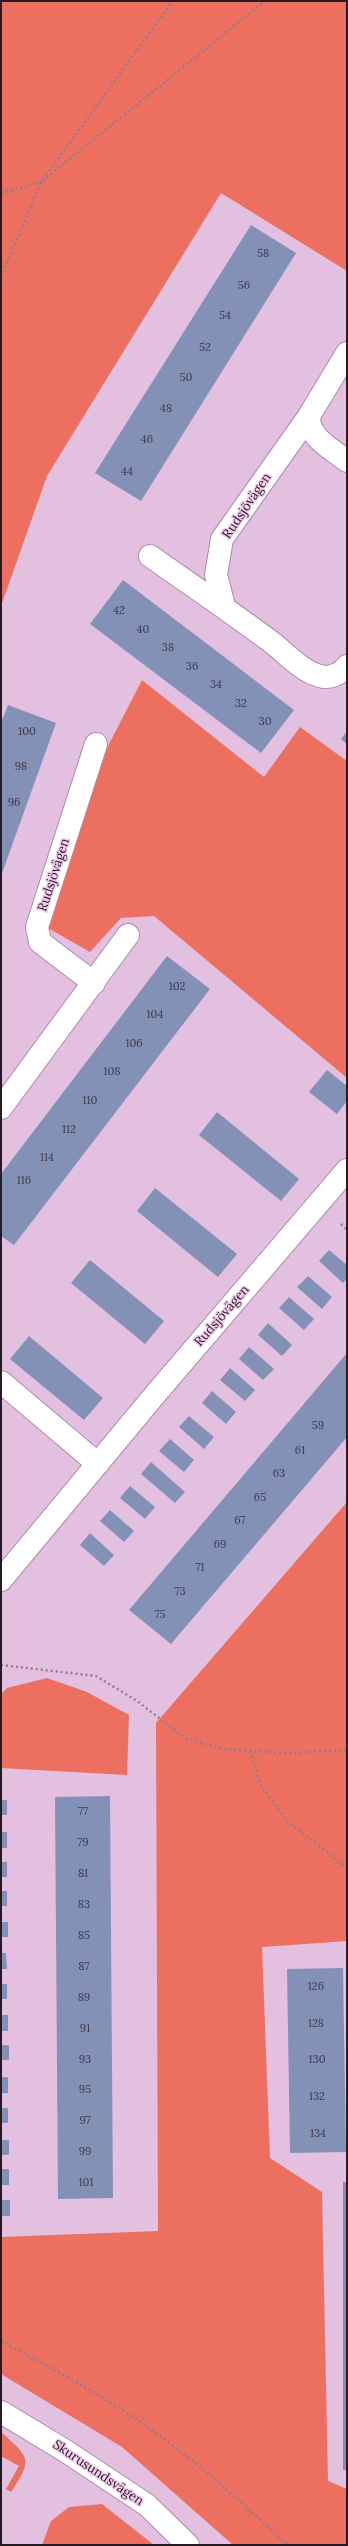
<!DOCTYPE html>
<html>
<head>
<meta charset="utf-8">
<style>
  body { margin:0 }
  #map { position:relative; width:348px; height:2546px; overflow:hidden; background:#e3bfe0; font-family:Lora,serif }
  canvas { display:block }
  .frame { position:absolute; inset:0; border:2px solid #271a25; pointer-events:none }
</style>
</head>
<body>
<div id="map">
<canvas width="348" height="2546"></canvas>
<div class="frame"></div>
</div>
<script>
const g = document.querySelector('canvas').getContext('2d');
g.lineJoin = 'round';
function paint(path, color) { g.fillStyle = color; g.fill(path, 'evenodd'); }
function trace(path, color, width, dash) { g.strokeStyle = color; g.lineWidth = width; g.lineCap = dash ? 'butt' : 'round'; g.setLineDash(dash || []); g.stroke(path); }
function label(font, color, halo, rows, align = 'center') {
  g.font = font + ' Lora,serif'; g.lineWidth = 3; g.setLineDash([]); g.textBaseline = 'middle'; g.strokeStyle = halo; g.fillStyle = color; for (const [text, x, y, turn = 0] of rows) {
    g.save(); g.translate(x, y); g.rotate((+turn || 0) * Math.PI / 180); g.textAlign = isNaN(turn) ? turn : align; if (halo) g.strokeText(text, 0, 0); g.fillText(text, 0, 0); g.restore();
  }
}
paint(new Path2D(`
  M1 1H347V271L221 193 47 476 1 606Z
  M142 680 264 777 300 727 347 761V1078L154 916 121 918 90 952 48 928 107 748Z
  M347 1502V1941L262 1947 270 2158 322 2192 328 2481 347 2489V2545H233L122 2447 1 2374V2237L158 2231 156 1723Z
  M47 1678 87 1692 129 1715 127 1775 1 1768V1694L7 1688Z
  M1 2432C30 2458 33 2459 11 2492L6 2489 19 2466 1 2456Z
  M102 2504 154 2545H42L51 2521 69 2507Z`), '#ec6f5f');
paint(new Path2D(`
  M251 225 296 253 141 501 95 473Z
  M123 580 294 710 261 753 90 624Z
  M8 705 56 723 1 876V723Z
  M347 731V744L341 739Z
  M167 956 210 989 14 1245 1 1236V1174Z
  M327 1070 347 1086V1101L337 1114 309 1092Z
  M217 1112 299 1179 281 1201 199 1135Z
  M155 1188 237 1254 218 1277 137 1211Z
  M329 1250 347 1265V1279L343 1283 319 1261Z
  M90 1260 164 1321 145 1344 71 1283Z
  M308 1276 332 1297 322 1309 297 1287Z
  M289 1297 314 1319 304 1330 279 1308Z
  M268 1323 292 1345 282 1356 258 1335Z
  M29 1336 103 1398 84 1420 10 1359Z
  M249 1347 274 1369 263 1380 239 1359Z
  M347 1353V1437L171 1644 129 1610Z
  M230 1368 255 1390 245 1401 220 1380Z
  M212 1391 236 1412 226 1424 202 1403Z
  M189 1416 214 1437 204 1449 179 1427Z
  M170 1439 194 1460 184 1472 159 1451Z
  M151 1462 185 1492 175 1503 141 1474Z
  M130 1486 155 1507 145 1519 120 1498Z
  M110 1510 134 1531 124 1542 100 1521Z
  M90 1533 114 1555 104 1566 80 1545Z
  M110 1796 113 2198 58 2199 55 1797Z
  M1 1800H7V1815H1Z
  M1 1832H7V1848H1Z
  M1 1862H7V1877H1Z
  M1 1891H7V1906H1Z
  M1 1922H8V1937H1Z
  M1 1953H6L7 1969H1Z
  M343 1968 346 2152 290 2153 287 1969Z
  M1 1984H7V1999H1Z
  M1 2015H8V2031H1Z
  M1 2045H9V2060H1Z
  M1 2077H8V2093H1Z
  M1 2108H8V2123H1Z
  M1 2140H9V2155H1Z
  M1 2169H9V2185H1Z
  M343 2182H347V2470H343Z
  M1 2200H10V2216H1Z`), '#8491b7');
const minor = new Path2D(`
  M309 416C308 438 332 449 347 461
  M150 556C190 584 231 612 270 641 286 653 301 671 320 676 329 679 341 674 347 666
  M224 606 216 575 222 539 309 416 347 353
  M94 983 40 942 37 927 96 744
  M1 1108 128 935
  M1 1382 98 1464
  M1 1580 153 1397 347 1170
  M1 2412 64 2450 147 2505 188 2545`);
trace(minor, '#ad8baa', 24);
trace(new Path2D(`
  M1 193 41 182 173 1
  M1 277 41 182 265 1
  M341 1224 347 1230
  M1 1665 96 1676 137 1701 185 1738 222 1749 289 1753 347 1750
  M250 1751 260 1784 287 1821 347 1868
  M1 2341C57 2371 112 2400 163 2438 207 2470 247 2508 288 2545`), '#957b92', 2.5, [2, 3]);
trace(minor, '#fff', 22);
label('11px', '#3e384a', null, [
  ["58",263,254],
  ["56",244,286],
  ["54",225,316],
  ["52",205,348],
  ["50",186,378],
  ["48",166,409],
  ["46",147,440],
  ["44",127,472],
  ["42",119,611],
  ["40",143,630],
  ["38",168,648],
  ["36",192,667],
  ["34",216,685],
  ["32",241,704],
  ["30",265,722],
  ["100",27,732],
  ["98",21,767],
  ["96",14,803],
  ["102",177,987],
  ["104",155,1015],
  ["106",134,1044],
  ["108",112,1072],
  ["110",90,1101],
  ["112",69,1130],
  ["114",47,1158],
  ["116",24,1181],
  ["59",318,1426],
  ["61",300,1451],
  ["63",279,1474],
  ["65",260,1498],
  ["67",240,1521],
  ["69",220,1545],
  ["71",200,1568],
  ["73",180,1592],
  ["75",160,1615],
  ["77",83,1812],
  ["79",83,1843],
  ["81",83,1874],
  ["83",84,1905],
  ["85",84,1936],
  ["87",84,1967],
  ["126",316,1987],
  ["89",84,1998],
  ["128",316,2024],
  ["91",85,2029],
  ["93",85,2060],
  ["130",317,2060],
  ["95",85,2090],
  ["132",317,2097],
  ["97",85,2121],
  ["134",318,2134],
  ["99",85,2152],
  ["101",86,2183]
]);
label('13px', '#271a25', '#f1cced', [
  ["Rudsjövägen",247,506,-56],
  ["Rudsjövägen",54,875,-72],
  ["Rudsjövägen",222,1316,-49],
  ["Skurusundsvägen",98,2473,34]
]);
</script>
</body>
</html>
